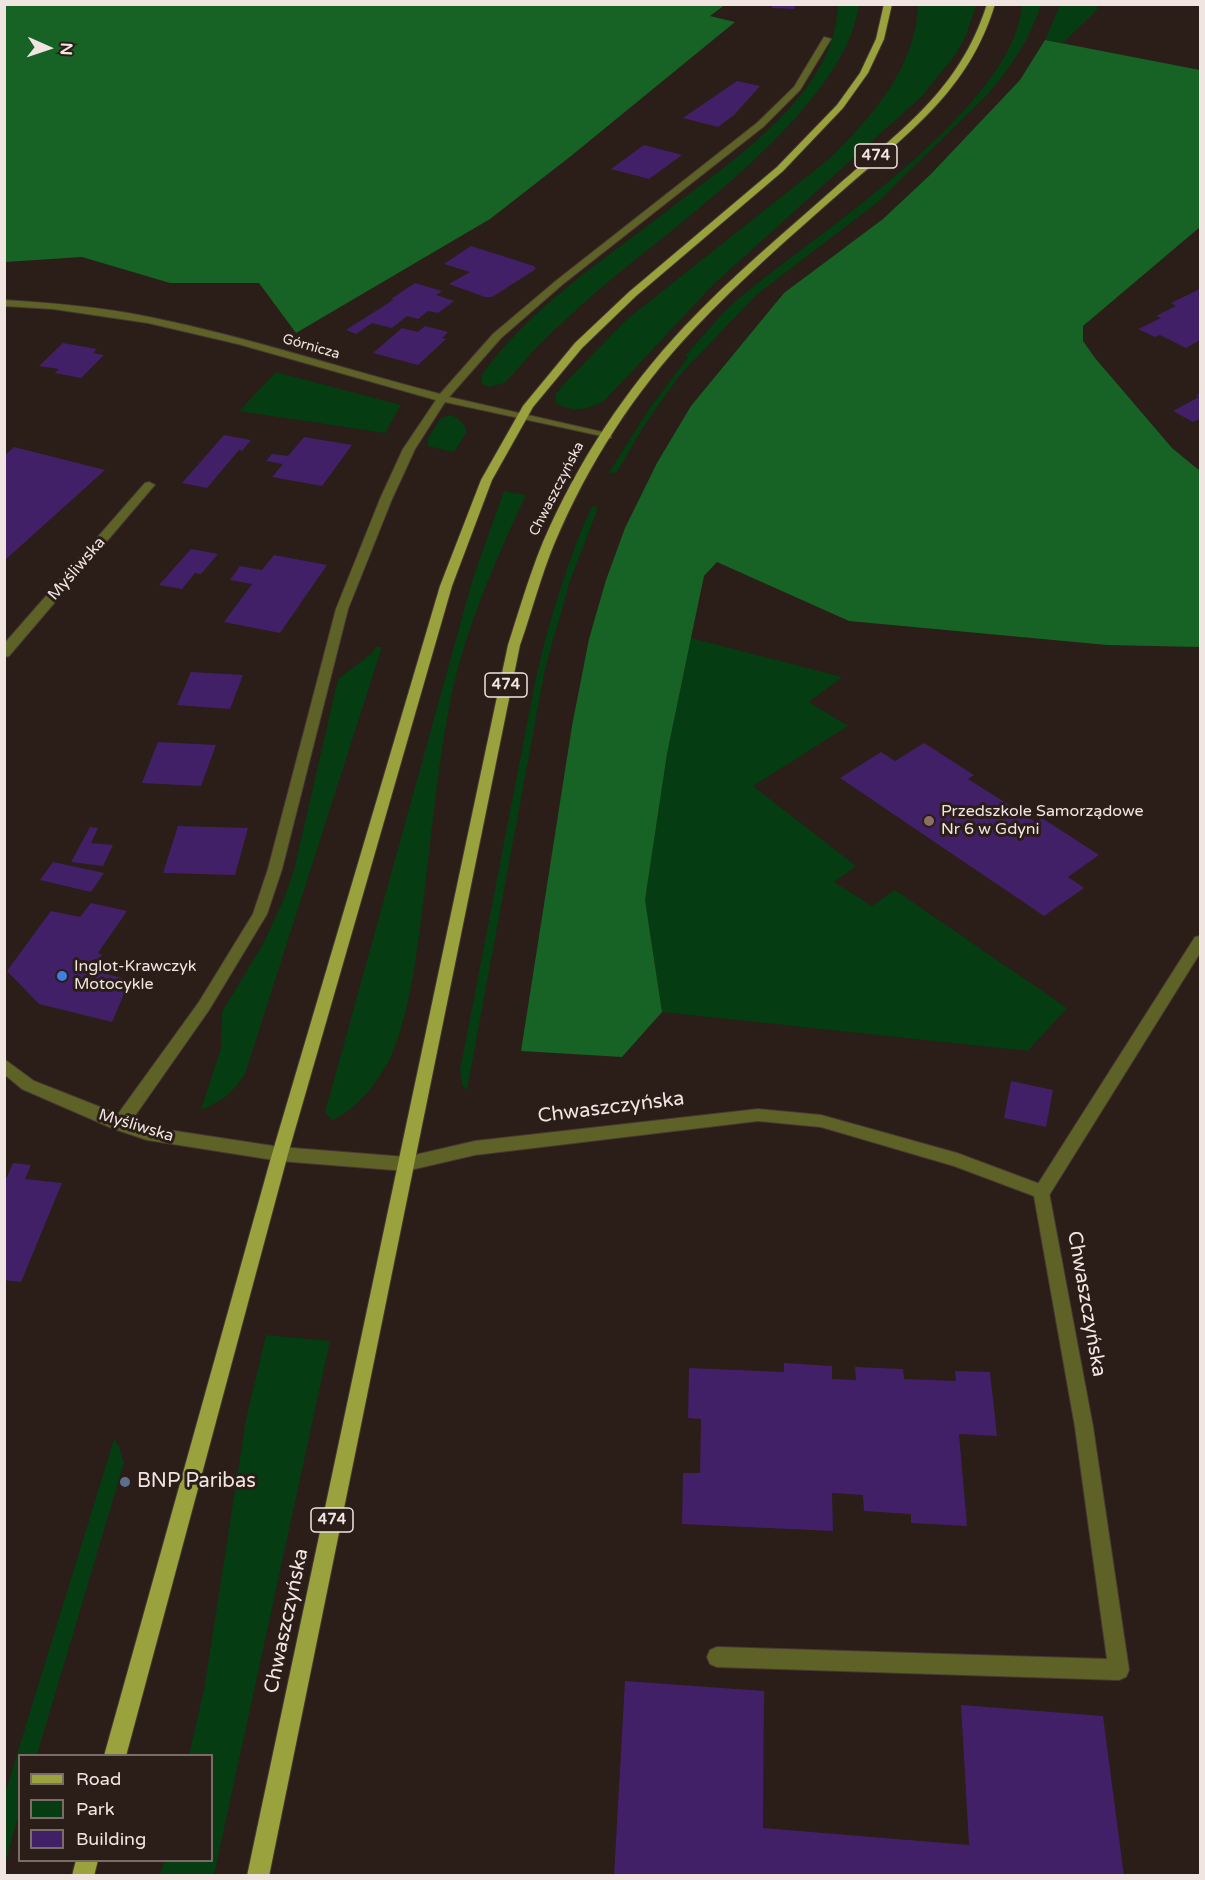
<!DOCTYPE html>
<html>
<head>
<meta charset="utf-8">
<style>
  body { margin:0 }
  #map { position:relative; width:1205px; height:1880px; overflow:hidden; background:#2b1d17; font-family:"Varela Round",sans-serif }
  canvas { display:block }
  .frame { position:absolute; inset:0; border:6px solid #f0e5e1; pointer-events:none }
  .legend { position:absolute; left:18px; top:1754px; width:195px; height:108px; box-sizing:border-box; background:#2b1d17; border:2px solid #7a6d68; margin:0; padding:8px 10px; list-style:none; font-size:18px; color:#f0e5e1 }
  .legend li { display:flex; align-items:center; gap:12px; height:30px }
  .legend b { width:30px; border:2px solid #7a6d68 }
  .north { position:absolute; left:18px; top:18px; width:60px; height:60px; -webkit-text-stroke:4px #2b1d17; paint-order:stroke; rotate:93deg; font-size:16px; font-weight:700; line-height:24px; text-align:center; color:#f0e5e1 }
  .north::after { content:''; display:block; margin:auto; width:21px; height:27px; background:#f0e5e1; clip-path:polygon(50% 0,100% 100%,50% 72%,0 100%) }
</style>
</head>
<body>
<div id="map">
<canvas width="1205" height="1880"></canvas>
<div class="frame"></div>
<ul class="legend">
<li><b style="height:8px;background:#9aa23e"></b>Road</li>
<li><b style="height:16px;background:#053c11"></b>Park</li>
<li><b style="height:16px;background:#422068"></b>Building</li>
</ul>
<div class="north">N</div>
</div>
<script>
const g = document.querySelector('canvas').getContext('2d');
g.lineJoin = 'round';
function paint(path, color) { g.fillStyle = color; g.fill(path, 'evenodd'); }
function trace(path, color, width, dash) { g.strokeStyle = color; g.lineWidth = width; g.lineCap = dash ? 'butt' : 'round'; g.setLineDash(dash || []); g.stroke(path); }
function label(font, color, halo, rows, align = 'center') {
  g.font = font + ' "Varela Round",sans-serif'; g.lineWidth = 6; g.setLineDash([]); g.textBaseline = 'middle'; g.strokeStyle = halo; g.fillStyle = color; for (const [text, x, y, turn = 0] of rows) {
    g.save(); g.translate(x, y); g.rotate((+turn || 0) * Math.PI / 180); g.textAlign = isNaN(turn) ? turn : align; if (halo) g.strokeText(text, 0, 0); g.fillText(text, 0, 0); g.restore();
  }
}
paint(new Path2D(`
  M838 5H859C844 110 673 226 594 294 576 310 558 326 541 343 528 356 517 371 504 383L489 387 482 384 481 376C528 309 602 261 667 211 731 161 835 95 838 5Z
  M918 5H976L967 33 956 54 922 96 715 283 605 400C589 410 574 413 556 403V394L564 384 626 320 829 159C871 118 916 67 918 5Z
  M1022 5H1041C1030 39 1010 69 987 95L878 202 756 295 679 376 644 426 617 472 608 474 649 409 688 357 685 356C705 334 724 309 748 291 823 230 1014 106 1022 5Z
  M1060 5H1097V10L1063 43 1045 40Z
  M276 372 401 405 385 433 239 411Z
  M451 415 459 419 466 428V433L454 452 427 446 428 438 441 418Z
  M504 491 526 495C494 564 463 633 449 708 436 777 430 851 421 921 415 965 409 1013 392 1054 381 1079 357 1110 332 1120L325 1112 473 578Z
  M592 506 598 508 570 581 545 669 467 1090 462 1085 460 1070 536 677C550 618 567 561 592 506Z
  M691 638 842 677 809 702 848 726 753 786 856 866 834 882 872 906 895 890 1067 1008 1028 1051 662 1012 645 900 667 754Z
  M376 647H382L245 1074C233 1093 222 1101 201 1110L221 1048 222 1012 264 942 285 896 294 870 338 679 372 653Z
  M266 1335 330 1341 214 1875H160L164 1861 212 1860V1756L189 1755 204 1690 246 1419Z
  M114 1439 119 1447 124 1463 37 1755 20 1756 19 1814 5 1864V1793Z`), '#053c11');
paint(new Path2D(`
  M726 4 710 16 735 22 571 156 490 219 296 333 259 283H170L82 257 5 262V5Z
  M1045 40 1200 70V227L1083 326V341L1095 358 1172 448 1200 471V647L1107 645 849 621 717 562 704 576 691 638 667 754 645 900 662 1012 622 1057 521 1051 572 726 589 639 606 580 625 528 657 463 691 406 784 293 883 219 931 174 1020 80Z`), '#166325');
paint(new Path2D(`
  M773 4H796L794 9 772 8Z
  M737 81 760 86 734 115 718 127 683 118Z
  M644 145 682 155 649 179 611 169Z
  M471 246 534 266 536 269 492 297H485L449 284 470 272 444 264Z
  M415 283 442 291 436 295 454 301 438 313 428 311 418 319 407 316 392 328 372 323 356 334 346 330 393 300 401 303 391 299Z
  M1200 289V340L1186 348 1160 335 1155 337 1138 329 1161 318 1156 316 1176 306 1171 303Z
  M425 326 448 332 442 338 446 339 418 365 373 353 402 328 418 332Z
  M63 343 97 349 93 353 104 355 81 378 55 373 59 369 39 366Z
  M1200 393V419L1193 422 1173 411 1199 397 1196 396Z
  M224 435 251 440 242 451 239 450 207 488 182 483Z
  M304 437 352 445 322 486 272 477 283 464 266 461 272 454 288 456Z
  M14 447 105 470 4 561V456Z
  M191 549 218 554 201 574 195 573 182 589 159 585Z
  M274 555 327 565 280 633 224 622 252 584 230 580 240 566 262 570Z
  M191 672 243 675 230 709 177 705Z
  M158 742 216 745 201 786 142 783Z
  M924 743 974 775 968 779 1036 822 1042 818 1099 855 1068 877 1084 888 1044 916 840 778 881 752 895 761Z
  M178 826 248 828 235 875 163 873Z
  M90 827 98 828 91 843 113 845 103 866 71 862Z
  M53 862 104 873 91 892 40 880Z
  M91 903 127 911 98 953 102 955 99 960 94 959 87 969 130 980 112 1022 39 1004 7 971 51 911 80 917Z
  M1011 1081 1053 1090 1046 1127 1004 1118Z
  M13 1163 31 1165 25 1179 62 1183 21 1282 4 1280V1177H7Z
  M784 1363 832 1366V1379L856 1380 855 1367 903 1369 904 1379 956 1381 955 1371 990 1372 997 1436 959 1434 967 1526 911 1523V1514L864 1511 863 1495 832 1493 833 1531 682 1524 683 1473H700L701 1419 688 1418 689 1368 784 1372Z
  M625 1681 764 1691 763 1828 969 1845 961 1705 1103 1716 1124 1876H614Z`), '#422068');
const service = new Path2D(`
  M149 482 155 485 153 487 9 656 4 657V644L145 483Z
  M1200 936V953L1048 1197 1042 1199 1036 1197 1034 1192 1036 1187 1195 937Z`);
const minor = new Path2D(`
  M824 37 831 39 800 90 763 127 563 284 501 338 449 397 611 434V438L445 402 415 449 392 499 348 609 282 869 267 914 209 1010 132 1120 149 1127 280 1147 406 1157 475 1141 758 1109 821 1115 957 1153 1048 1187 1093 1427 1129 1670 1126 1677 1119 1680 717 1667 710 1664 707 1657 710 1650 717 1647 1107 1659 1075 1427 1034 1196 954 1166 821 1127 758 1121 475 1155 406 1171 280 1161 147 1140 114 1129 22 1089 4 1074V1059L34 1081 118 1114 199 1002 253 914 268 869 336 609 380 499 403 449 436 400 238 344 148 323 53 309 4 306V300C53 303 101 307 149 317 248 337 343 369 440 394L493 334 557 280 757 123 794 87Z`);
const primary = new Path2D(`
  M884 4H892L884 39 868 73 843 108 783 171 636 296 582 348 533 407 492 480 452 586 288 1154 126 1756H104L272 1154 440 586 481 480 523 406 575 343 629 292 777 167 837 105 860 73 876 39Z
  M987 4H995C969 91 907 134 842 191 791 236 740 280 693 330 635 391 588 464 555 542 541 575 532 611 520 645L269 1876H247L508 645C519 611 529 576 543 542 577 463 625 390 684 327 731 277 785 232 837 186 901 130 960 90 987 4Z
  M76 1860H98L94 1876H72Z`);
trace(service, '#473933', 2);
trace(minor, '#473933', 2);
trace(primary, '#473933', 2);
paint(service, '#5e6227');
paint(minor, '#5e6227');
paint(primary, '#9aa23e');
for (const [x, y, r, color] of [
  [929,821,6,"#8d6e63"],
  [62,976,6,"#3f7fe0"],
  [125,1482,6,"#5c6f8a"]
]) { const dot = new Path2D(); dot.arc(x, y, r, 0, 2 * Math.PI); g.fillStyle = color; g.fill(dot); trace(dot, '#2b1d17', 2); }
label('14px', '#f0e5e1', '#2b1d17', [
  ["Górnicza",311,347,16],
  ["Chwaszczyńska",557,489,-63]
]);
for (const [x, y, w] of [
  [876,156,42],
  [506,685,42],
  [332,1520,42]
]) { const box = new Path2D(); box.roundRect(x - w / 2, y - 12, w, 24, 4.5); g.fillStyle = '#2b1d17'; g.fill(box); trace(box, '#f0e5e1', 1.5); }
label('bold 15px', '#f0e5e1', null, [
  ["474",876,156],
  ["474",506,685],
  ["474",332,1520]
]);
label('16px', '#f0e5e1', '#2b1d17', [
  ["Myśliwska",77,569,-49],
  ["Myśliwska",136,1126,17]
]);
label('16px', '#f0e5e1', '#2b1d17', [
  ["Przedszkole Samorządowe",941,812],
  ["Nr 6 w Gdyni",941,830],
  ["Inglot-Krawczyk",74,967],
  ["Motocykle",74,985]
], 'left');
label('20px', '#f0e5e1', '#2b1d17', [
  ["Chwaszczyńska",611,1108,-7],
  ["Chwaszczyńska",1086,1304,80],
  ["Chwaszczyńska",287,1621,-78]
]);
label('20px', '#f0e5e1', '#2b1d17', [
  ["BNP Paribas",137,1482]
], 'left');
</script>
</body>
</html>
